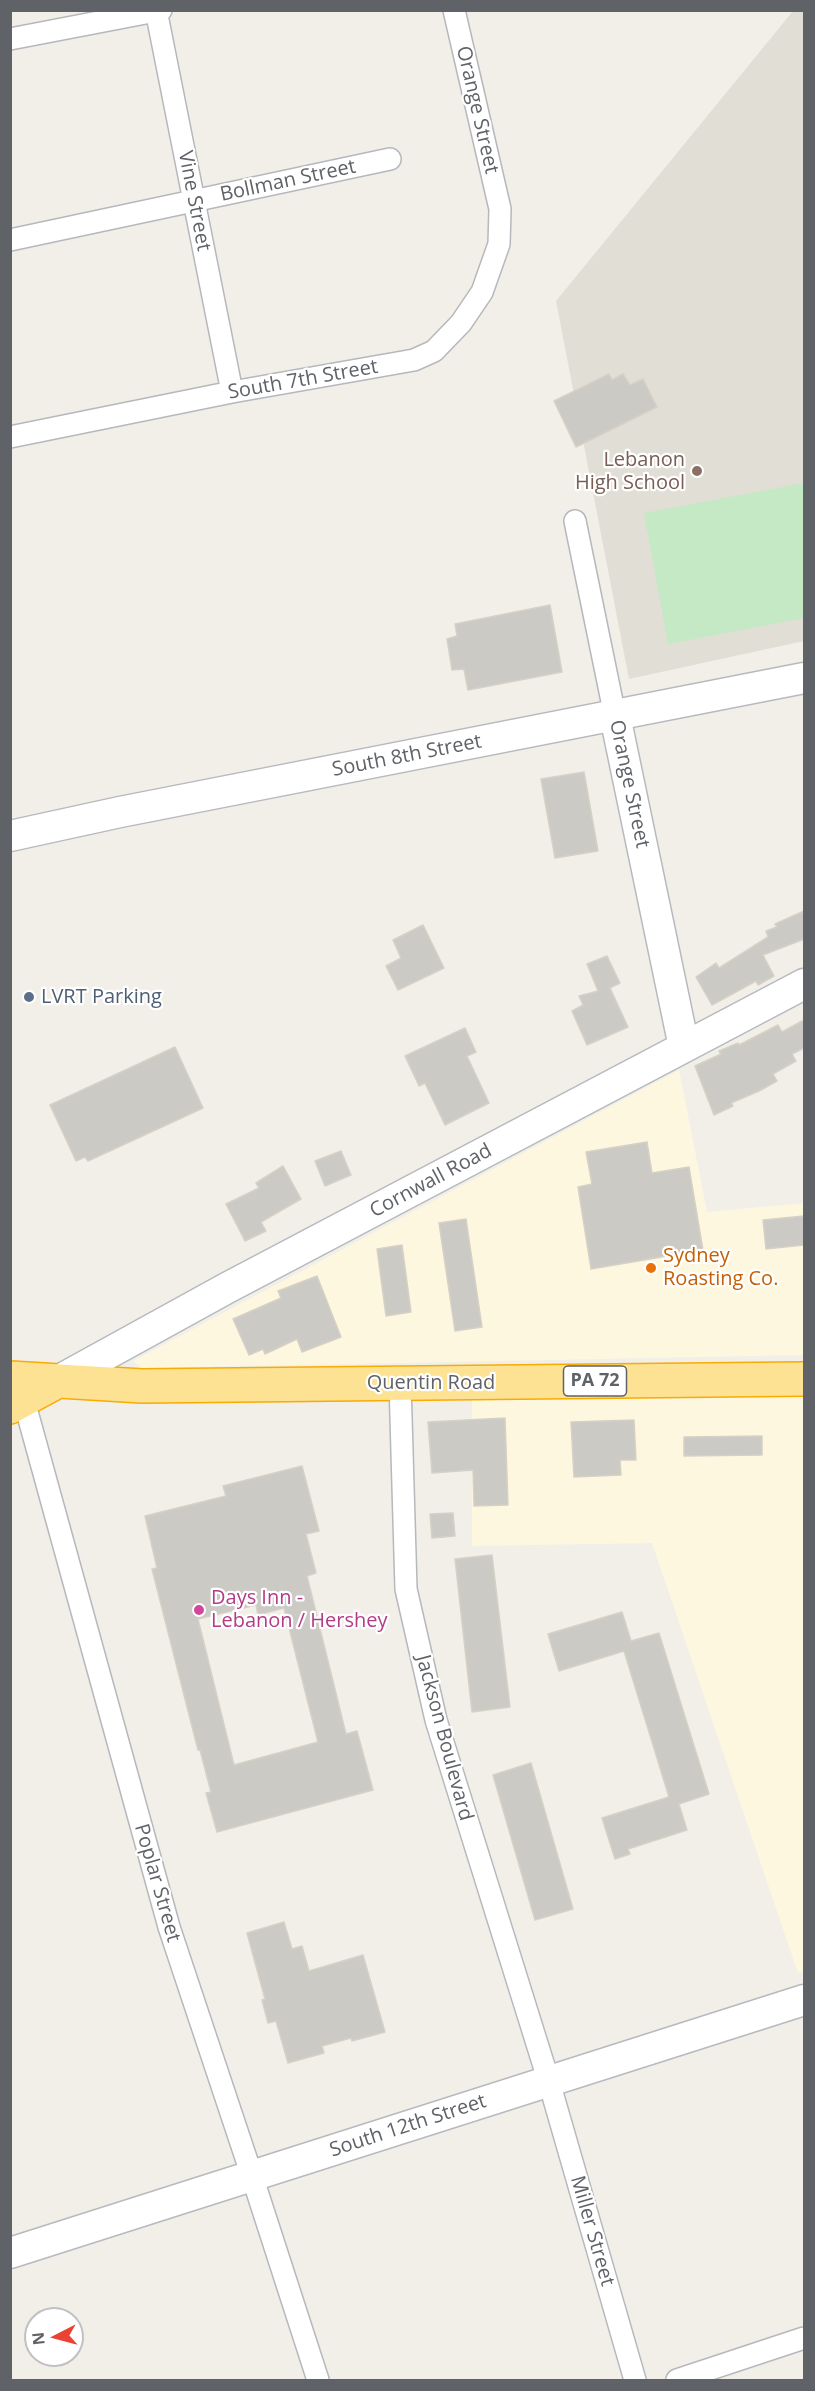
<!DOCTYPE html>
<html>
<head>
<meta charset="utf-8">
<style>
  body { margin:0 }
  #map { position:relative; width:815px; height:2391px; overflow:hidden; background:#f1efe8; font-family:"Open Sans",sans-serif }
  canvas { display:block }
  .frame { position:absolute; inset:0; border:12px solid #5f6368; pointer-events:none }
  .north { position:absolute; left:24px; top:2307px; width:60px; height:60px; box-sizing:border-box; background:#fff; border:2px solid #bfc1c3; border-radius:50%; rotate:264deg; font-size:16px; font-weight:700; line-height:24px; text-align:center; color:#5f6368 }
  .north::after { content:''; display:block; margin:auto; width:21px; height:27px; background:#ea4335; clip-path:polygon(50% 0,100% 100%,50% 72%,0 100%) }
</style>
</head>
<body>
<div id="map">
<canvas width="815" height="2391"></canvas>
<div class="frame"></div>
<div class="north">N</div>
</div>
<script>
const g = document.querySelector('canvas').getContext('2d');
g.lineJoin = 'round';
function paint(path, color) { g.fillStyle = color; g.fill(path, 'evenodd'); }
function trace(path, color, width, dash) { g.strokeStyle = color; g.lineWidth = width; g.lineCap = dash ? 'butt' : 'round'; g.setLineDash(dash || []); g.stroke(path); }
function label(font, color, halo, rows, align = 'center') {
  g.font = font + ' "Open Sans",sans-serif'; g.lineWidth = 4.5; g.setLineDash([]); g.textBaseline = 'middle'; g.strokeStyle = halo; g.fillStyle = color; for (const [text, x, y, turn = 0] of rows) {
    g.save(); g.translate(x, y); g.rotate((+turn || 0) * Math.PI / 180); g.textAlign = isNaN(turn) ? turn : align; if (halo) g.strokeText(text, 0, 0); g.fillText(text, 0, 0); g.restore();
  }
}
paint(new Path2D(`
  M679 1070 707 1212 804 1203V1355L141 1368 133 1361Z
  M804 1391V1971L798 1973 652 1543 472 1546V1395Z`), '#fef7e0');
paint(new Path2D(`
  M793 11H804V641L629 679 556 301Z`), '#e1ded6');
paint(new Path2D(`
  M804 483V618L668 644 644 513Z`), '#c5e8c5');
const building = new Path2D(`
  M609 374 612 380 623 374 630 385 643 379 657 407 576 447 554 401Z
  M550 605 562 672 468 690 464 669 452 670 447 639 457 636 455 624Z
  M584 772 598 851 555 858 541 779Z
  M804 911V939L763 955 774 976 758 985 756 981 712 1005 696 977 716 963 719 968 768 937 766 931 777 927 775 924Z
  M423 925 444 968 398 990 386 966 401 958 393 940Z
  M607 956 620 983 610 988 628 1027 587 1045 572 1011 583 1005 579 996 598 991 587 964Z
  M804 1020V1048L792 1054 796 1061 773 1074 777 1081 759 1091 731 1103 733 1106 714 1115 695 1066 721 1054 719 1051 738 1043 739 1045 778 1025 782 1032Z
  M465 1028 476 1052 467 1056 489 1103 445 1125 425 1083 419 1086 405 1056Z
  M175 1047 203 1108 88 1161 85 1157 76 1161 50 1105Z
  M647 1142 652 1173 689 1167 703 1250 591 1269 578 1187 592 1184 586 1152Z
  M341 1151 351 1175 325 1186 315 1161Z
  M283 1166 301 1199 261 1222 266 1231 245 1241 226 1204 259 1188 256 1183Z
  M804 1216V1245L766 1249 763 1220Z
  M466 1219 482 1327 455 1331 439 1223Z
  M402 1245 411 1312 386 1316 377 1249Z
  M317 1276 341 1337 302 1352 297 1339 265 1354 263 1349 249 1355 233 1319 281 1298 278 1291Z
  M505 1418 508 1505 474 1506 473 1470 432 1473 428 1422Z
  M634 1420 636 1460H620L621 1475 574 1477 571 1422Z
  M762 1436V1455L684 1456V1437Z
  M302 1466 319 1531 306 1534 316 1573 307 1576 346 1734 357 1731 373 1790 217 1832 206 1793 211 1792 200 1750H198L152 1569 157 1568 145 1516 226 1496 223 1486ZM256 1605 258 1615 284 1608 318 1742 234 1765 198 1619Z
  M453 1513 455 1536 432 1538 430 1514Z
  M492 1555 510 1707 472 1712 455 1559Z
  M622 1612 631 1641 659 1633 709 1794 679 1804 687 1830 628 1849 630 1854 615 1859 602 1818 669 1797 624 1651 559 1671 548 1634Z
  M531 1763 573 1909 535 1920 493 1775Z
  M284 1922 292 1949 302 1946 309 1971 363 1955 385 2032 352 2041 351 2038 322 2046 324 2053 288 2063 276 2021 268 2023 262 2000 265 1999 247 1933Z`);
paint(building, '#cccac5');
trace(building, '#d6d1c6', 1.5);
const street = new Path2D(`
  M156 10 232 392
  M10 39 161 10
  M10 240 390 159
  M10 437 232 392 414 360 434 351 461 323 482 292 499 244 500 209 454 10
  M575 521 615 716
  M400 1383 406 1589 436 1720 549 2082 635 2380
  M21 1390 169 1927 252 2176 318 2380
  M677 2380 804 2338`);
const secondary = new Path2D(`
  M615 716 684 1047
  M10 836 120 812 804 678
  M58 1381 227 1288 804 984
  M10 2253 804 2000`);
const highway = new Path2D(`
  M10 1378 142 1386 804 1379
  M10 1407 58 1381`);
trace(street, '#b5b8bc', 24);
trace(secondary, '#b6babf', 33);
trace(highway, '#f9ab00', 36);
trace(street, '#fff', 21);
trace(secondary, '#fff', 30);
trace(highway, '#fde293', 33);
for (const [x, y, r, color] of [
  [697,471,6,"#8d6e63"],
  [29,997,6,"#5c6f8a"],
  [651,1268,6,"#e8710a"],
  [199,1610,6,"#d1479c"]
]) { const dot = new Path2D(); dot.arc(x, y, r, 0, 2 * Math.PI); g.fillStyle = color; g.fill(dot); trace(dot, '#fff', 2); }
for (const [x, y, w] of [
  [595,1381,63]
]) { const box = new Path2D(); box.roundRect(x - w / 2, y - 15, w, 30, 4.5); g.fillStyle = '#fff'; g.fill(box); trace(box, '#5f6368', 1.5); }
label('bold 18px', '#5f6368', null, [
  ["PA 72",595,1381]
]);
label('20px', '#5f6368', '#fff', [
  ["Orange Street",477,110,77],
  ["Bollman Street",288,181,-12],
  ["Vine Street",194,201,79],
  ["South 7th Street",303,380,-10],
  ["South 8th Street",407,756,-11],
  ["Orange Street",629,784,78],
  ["Cornwall Road",431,1181,-28],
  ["Quentin Road",431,1383],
  ["Jackson Boulevard",444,1738,75],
  ["Poplar Street",157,1883,74],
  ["South 12th Street",408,2126,-18],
  ["Miller Street",592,2231,74]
]);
label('20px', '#785e54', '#fff', [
  ["Lebanon",685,460],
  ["High School",685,483]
], 'right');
label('20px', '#4e5e75', '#fff', [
  ["LVRT Parking",41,997]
], 'left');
label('20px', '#c56008', '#fff', [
  ["Sydney",663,1256],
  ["Roasting Co.",663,1279]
], 'left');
label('20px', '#b23c85', '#fff', [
  ["Days Inn -",211,1598],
  ["Lebanon / Hershey",211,1621]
], 'left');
</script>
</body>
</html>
